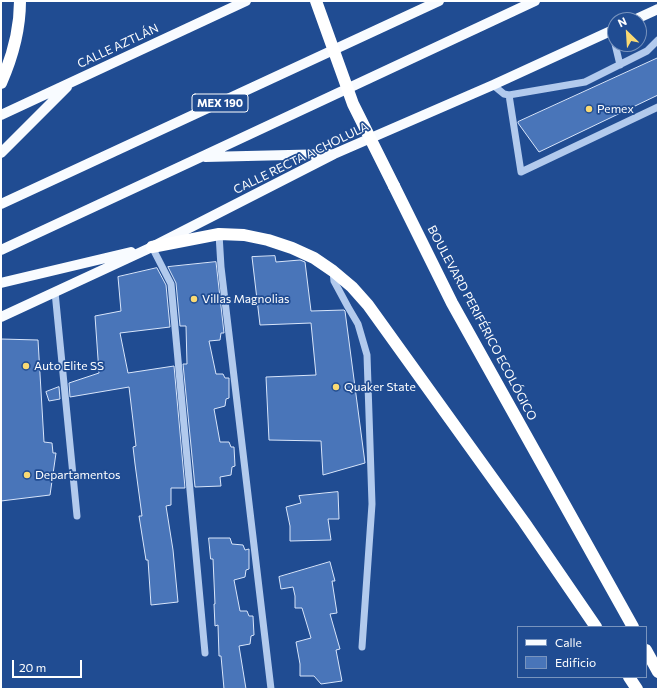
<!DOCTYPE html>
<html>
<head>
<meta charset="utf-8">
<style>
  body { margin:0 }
  #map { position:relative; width:659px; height:690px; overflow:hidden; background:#204c92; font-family:Commissioner,sans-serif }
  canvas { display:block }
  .frame { position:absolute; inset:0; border:2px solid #fff; pointer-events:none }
  .legend { position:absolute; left:517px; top:626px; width:130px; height:52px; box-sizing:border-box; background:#204c92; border:1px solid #7994be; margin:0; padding:5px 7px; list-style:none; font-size:12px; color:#fff }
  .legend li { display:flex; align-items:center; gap:8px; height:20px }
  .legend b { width:20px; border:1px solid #7994be }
  .north { position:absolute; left:607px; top:12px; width:40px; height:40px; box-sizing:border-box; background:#204c92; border:1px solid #7994be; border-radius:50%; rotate:335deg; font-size:11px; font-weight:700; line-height:16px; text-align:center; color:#fff }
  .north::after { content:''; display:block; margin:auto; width:14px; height:18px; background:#fada73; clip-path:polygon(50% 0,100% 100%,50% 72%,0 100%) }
  .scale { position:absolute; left:12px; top:660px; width:70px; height:18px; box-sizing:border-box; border:2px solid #fff; border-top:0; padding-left:5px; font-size:12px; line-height:14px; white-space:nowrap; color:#fff; -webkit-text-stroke:3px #204c92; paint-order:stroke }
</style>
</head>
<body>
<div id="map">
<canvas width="659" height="690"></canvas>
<div class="frame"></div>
<ul class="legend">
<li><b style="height:5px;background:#f8fbff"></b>Calle</li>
<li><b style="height:11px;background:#4975b9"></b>Edificio</li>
</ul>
<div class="north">N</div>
<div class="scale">20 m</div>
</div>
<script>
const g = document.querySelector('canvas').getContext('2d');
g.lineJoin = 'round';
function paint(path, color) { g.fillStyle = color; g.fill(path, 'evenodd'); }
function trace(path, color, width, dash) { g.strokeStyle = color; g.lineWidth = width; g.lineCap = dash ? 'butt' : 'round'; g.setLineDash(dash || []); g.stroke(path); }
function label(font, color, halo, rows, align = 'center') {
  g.font = font + ' Commissioner,sans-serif'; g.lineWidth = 3.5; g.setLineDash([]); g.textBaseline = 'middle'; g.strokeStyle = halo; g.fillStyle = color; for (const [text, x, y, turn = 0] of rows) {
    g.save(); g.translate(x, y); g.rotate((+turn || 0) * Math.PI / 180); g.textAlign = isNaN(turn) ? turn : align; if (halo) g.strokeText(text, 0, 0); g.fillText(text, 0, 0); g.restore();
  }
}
const building = new Path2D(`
  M658 58V95L539 152 518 123V122Z
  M275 256 276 262 300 260 305 262 311 311 344 310 345 311 365 463 323 475 321 441 269 440 266 377 316 375 311 323 260 325 252 257Z
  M216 262 224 333H221L220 340 209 341 216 374H223L225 378H229V398L226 399 225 406 214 409 220 442H229L231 447H234L235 466 232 467 231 475 220 477 221 486 195 487 183 364H187L186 326H180L176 283 168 267Z
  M157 268 166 285 170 327 120 333 128 373 174 366 185 488H171V505L166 506 173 550 178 602 151 605 148 560H146L139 516H142L135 464 133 447 136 446 129 387 70 397 69 383 99 373 95 316 121 311 118 277Z
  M1 339 38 340 44 442 52 443 53 453H56L50 495 1 501Z
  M59 387 60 399 49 401 46 392Z
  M338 492 339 519H328L331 540 290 541V526L286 507 301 503 299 496Z
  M209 538H230L232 544 243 545 245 550 249 549V569L246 570 245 577 234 580 240 611H247L249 616H253L254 635 251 636 250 644 239 646 246 689H224L221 656H219L218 625 215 626 214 604H215L213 559H211Z
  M330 562 335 581H332L337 613 330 614 340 649 336 650 342 681 321 684 314 676H300V664L296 642 311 638 302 608H295V596L293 587 281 589 279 577Z`);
paint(building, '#4975b9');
trace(building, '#d8e5fa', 1);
trace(new Path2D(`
  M615 44 620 65
  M493 85 504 94 509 95 585 82 647 51 658 40
  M509 95 521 172 658 107
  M219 234 221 267 271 689
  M152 247 171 284 205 653
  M333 272 334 281 348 307 358 324 367 355 372 504 362 647
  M55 292 77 516`), '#b2caed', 7);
trace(new Path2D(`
  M634 20 658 9
  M1 115 246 1
  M1 153 67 87
  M205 157 331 154
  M1 204 439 1
  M1 250 201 157 535 1
  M1 283 131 252
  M1 317 152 247 334 154 493 85 615 29`), '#f8fbff', 10);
trace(new Path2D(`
  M1 83C12 58 20 30 20 1
  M394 186 452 303 633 627
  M152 247 219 234 244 235 268 240 292 248 314 258 333 271 352 287 368 305 524 522 596 627
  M646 650 658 672
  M629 677 637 689`), '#fff', 12);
trace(new Path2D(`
  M316 1 353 104 394 186`), '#fff', 12);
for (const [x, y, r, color] of [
  [589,109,4,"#fada73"],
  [194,299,4,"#fada73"],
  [26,366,4,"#fada73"],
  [336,387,4,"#fada73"],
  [27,475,4,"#fada73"]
]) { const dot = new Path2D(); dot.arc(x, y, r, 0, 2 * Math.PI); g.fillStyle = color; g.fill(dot); trace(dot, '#204c92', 1.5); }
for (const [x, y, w] of [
  [220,103,56]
]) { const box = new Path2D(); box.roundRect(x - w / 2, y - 9, w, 18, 3); g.fillStyle = '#204c92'; g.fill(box); trace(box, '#fff', 1); }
label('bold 11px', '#fff', null, [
  ["MEX 190",220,103]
]);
label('12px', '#fff', '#204c92', [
  ["CALLE AZTLÁN",118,46,-25],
  ["CALLE RECTA A CHOLULA",301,158,-26],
  ["BOULEVARD PERIFÉRICO ECOLÓGICO",482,323,62]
]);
label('12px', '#fff', '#204c92', [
  ["Pemex",597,109],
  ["Villas Magnolias",202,299],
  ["Auto Elite SS",34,366],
  ["Quaker State",344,387],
  ["Departamentos",35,475]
], 'left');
</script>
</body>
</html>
